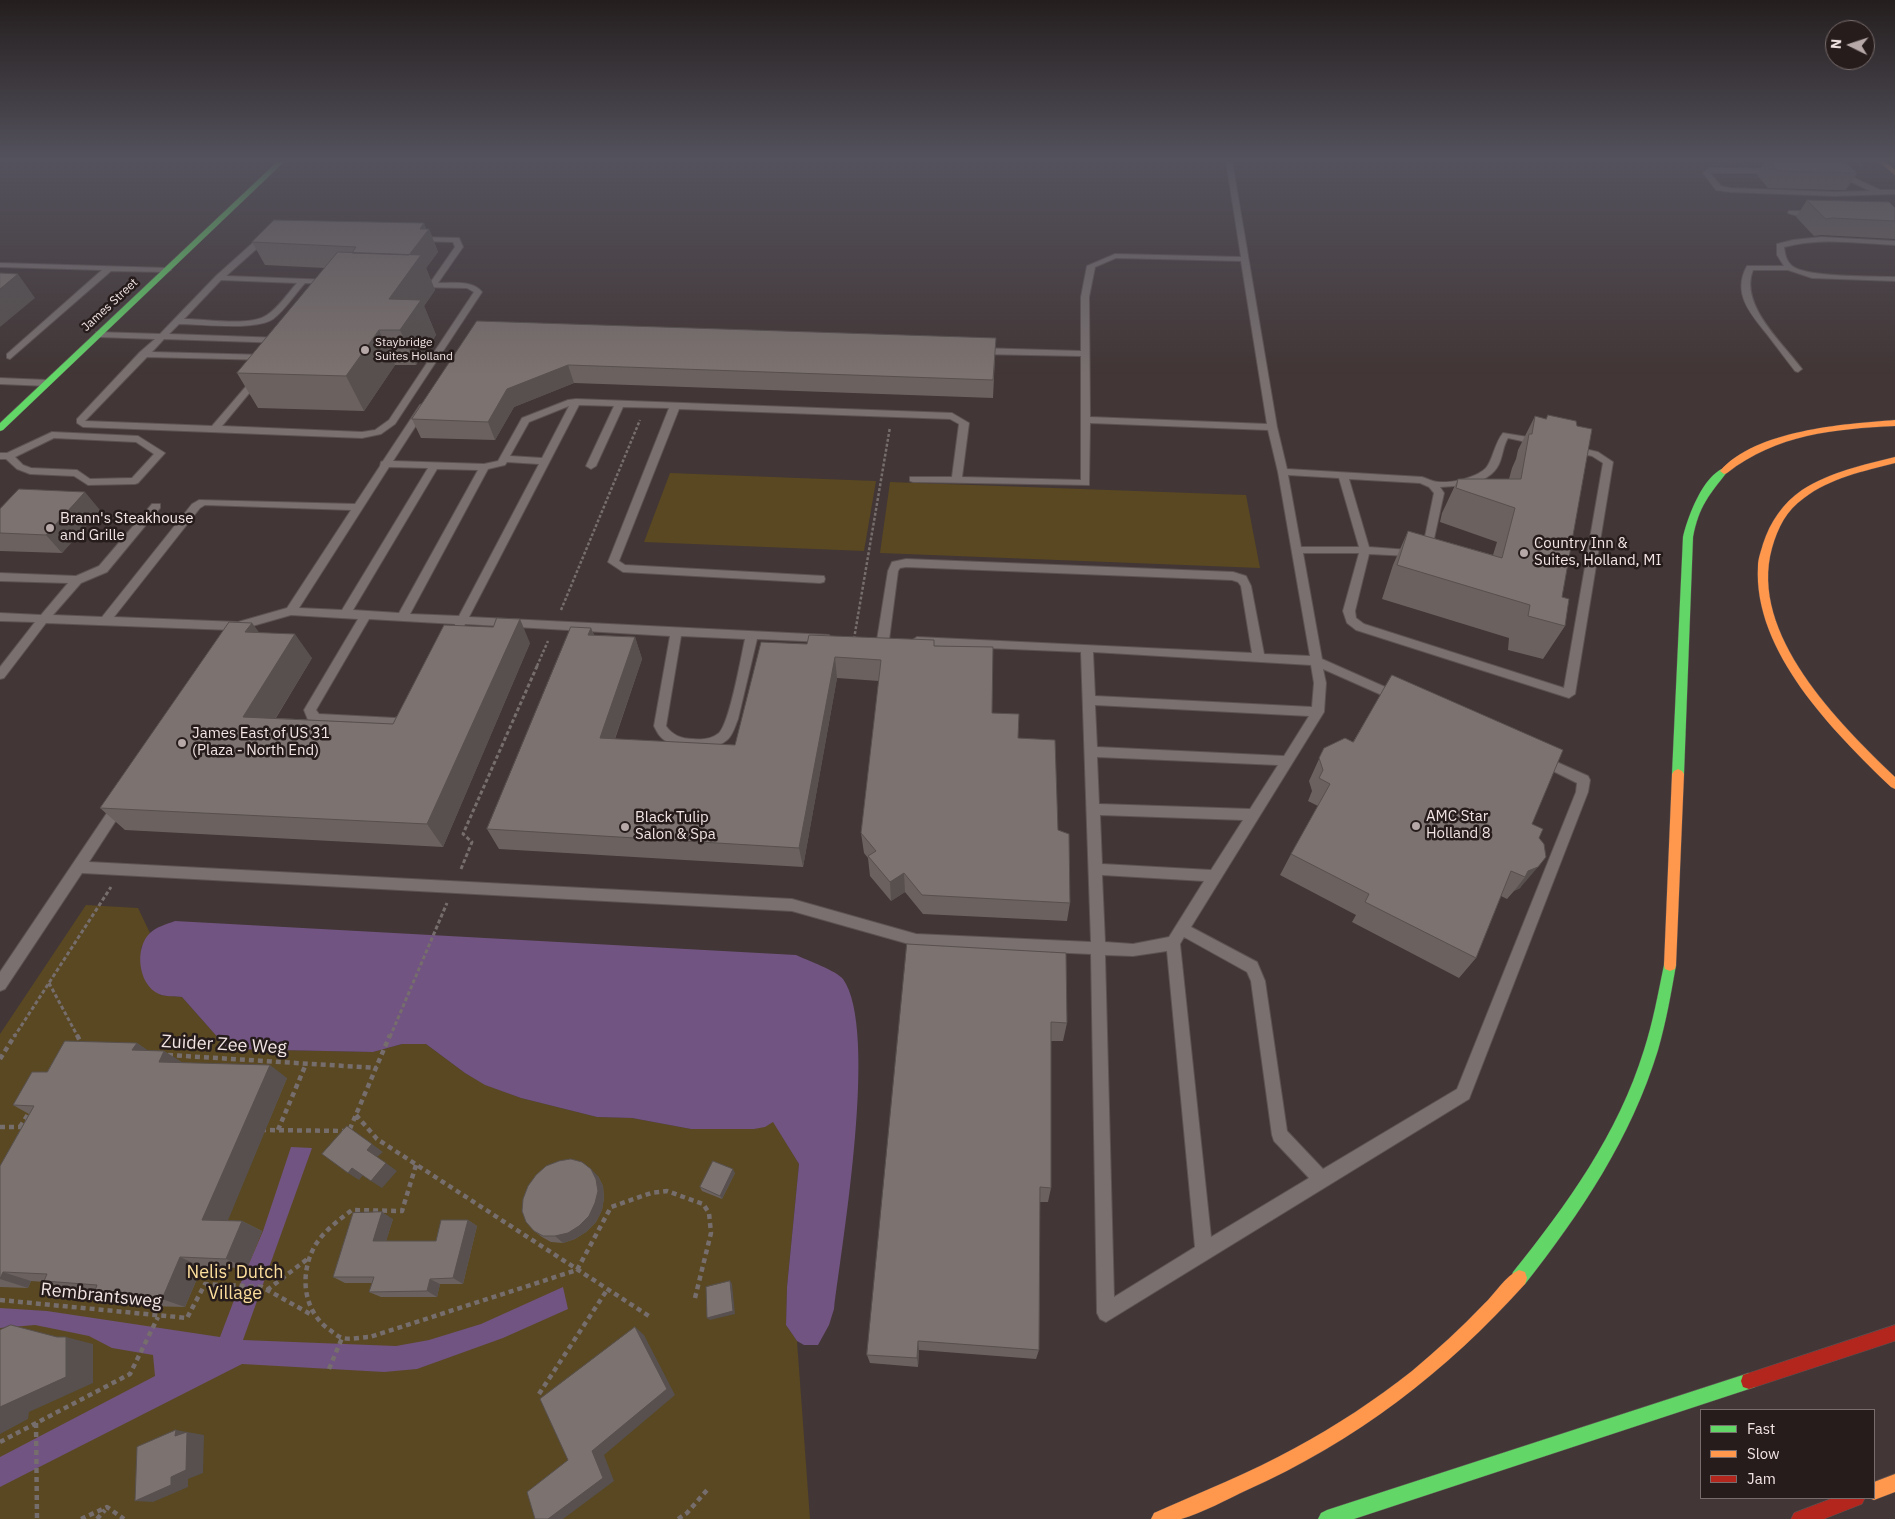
<!DOCTYPE html>
<html>
<head>
<meta charset="utf-8">
<style>
  body { margin:0 }
  #map { position:relative; width:1895px; height:1519px; overflow:hidden; background:#423636; font-family:"IBM Plex Sans",sans-serif }
  canvas { display:block }
  .legend { position:absolute; left:1700px; top:1409px; width:175px; height:90px; box-sizing:border-box; background:#261c1c; border:1px solid #786c6c; margin:0; padding:6px 9px; list-style:none; font-size:15px; color:#f3e5e4 }
  .legend li { display:flex; align-items:center; gap:10px; height:25px }
  .legend b { width:25px; border:1px solid #786c6c }
  .north { position:absolute; left:1825px; top:20px; width:50px; height:50px; box-sizing:border-box; background:#261c1c; border:1px solid #786c6c; border-radius:50%; rotate:274deg; font-size:14px; font-weight:700; line-height:20px; text-align:center; color:#f3e5e4 }
  .north::after { content:''; display:block; margin:auto; width:18px; height:22px; background:#b5a8a7; clip-path:polygon(50% 0,100% 100%,50% 72%,0 100%) }
</style>
</head>
<body>
<div id="map">
<canvas width="1895" height="1519"></canvas>
<ul class="legend">
<li><b style="height:6px;background:#63d668"></b>Fast</li>
<li><b style="height:6px;background:#ff974d"></b>Slow</li>
<li><b style="height:6px;background:#b3261e"></b>Jam</li>
</ul>
<div class="north">N</div>
</div>
<script>
const g = document.querySelector('canvas').getContext('2d');
g.lineJoin = 'round';
function paint(path, color) { g.fillStyle = color; g.fill(path, 'evenodd'); }
function trace(path, color, width, dash) { g.strokeStyle = color; g.lineWidth = width; g.lineCap = dash ? 'butt' : 'round'; g.setLineDash(dash || []); g.stroke(path); }
function label(font, color, halo, rows, align = 'center') {
  g.font = font + ' "IBM Plex Sans",sans-serif'; g.lineWidth = 5; g.setLineDash([]); g.textBaseline = 'middle'; g.strokeStyle = halo; g.fillStyle = color; for (const [text, x, y, turn = 0] of rows) {
    g.save(); g.translate(x, y); g.rotate((+turn || 0) * Math.PI / 180); g.textAlign = isNaN(turn) ? turn : align; if (halo) g.strokeText(text, 0, 0); g.fillText(text, 0, 0); g.restore();
  }
}
paint(new Path2D(`
  M670 473 876 481 864 551 644 542Z
  M890 482 1246 495 1260 568 880 553Z
  M86 905 138 908 150 933 141 948 160 995 182 997 228 1049 373 1052 402 1044H426L465 1073 486 1085 521 1098 597 1117 632 1118 691 1129H754L773 1121 799 1164 787 1287 786 1325 797 1341 810 1519H0V1034Z`), '#594822');
paint(new Path2D(`
  M175 921 796 955C807 960 837 971 843 979 879 1030 842 1242 834 1309L829 1325 818 1345H804L797 1341 786 1325 787 1287 799 1164 773 1122 765 1127 754 1129H691L632 1118 597 1117 521 1098 485 1085 465 1073 426 1044H402L373 1052 228 1049 182 997C175 996 165 997 159 994 138 985 134 948 150 933 156 927 167 924 175 921Z
  M291 1147 312 1148 243 1340 396 1346 429 1340 481 1324 563 1287 568 1309 503 1338 417 1369 384 1372 242 1364 0 1487V1457L155 1376 153 1355 112 1348 89 1336 35 1325 0 1328V1308L47 1311 220 1337 239 1287 263 1231Z`), '#715481');
const lane = new Path2D(`
  M1226 161H1232L1277 427 1287 469 1422 477C1426 478 1429 480 1433 481 1446 485 1481 478 1488 465 1494 455 1495 443 1503 433L1540 439 1545 442 1540 445 1508 438C1503 446 1503 455 1499 464 1489 485 1460 486 1440 487L1444 493 1430 557 1369 554 1355 611 1356 618 1364 624 1564 688 1603 463 1592 456 1569 451 1567 449 1572 446 1598 452 1613 462 1575 694 1569 698 1356 630 1347 623 1343 611 1359 553H1303L1322 659 1401 694 1403 697 1397 701 1393 700 1323 669 1326 683 1324 712 1191 927 1257 962 1265 981 1287 1131 1323 1169 1457 1089 1576 792 1577 783 1537 763 1535 760 1537 757 1541 755 1588 776 1590 780 1588 792 1469 1099 1106 1322 1100 1319 1097 1313 1091 954 916 946 792 911 82 873 5 989 0 991V972L115 801 120 800 125 801 126 805 89 862 792 899 916 934 1091 942 1081 652 917 645 911 641 917 637 1252 653 1241 586 1238 582 1232 580 906 567 900 568 898 571 889 640 883 644 877 640 888 571 892 562 906 559 1233 572 1246 576 1251 586 1264 654 1310 656 1278 472 1268 430 1090 423 1089 485 913 482 910 481V477H952L959 424 950 419 679 409 619 561 625 565 824 576 825 579 824 582 820 583 623 572 608 562 669 408 623 407 596 466 591 469 586 466 614 406 579 405 469 617 829 635 831 638 825 642 757 639 738 719C735 726 733 735 727 740 712 753 682 751 666 741 660 738 657 732 654 726L670 636 465 624 463 629H455V624L369 619 316 710 319 714 395 718 409 713 413 715 415 718 413 721 396 728 319 724 308 720 304 710 358 619 291 615 242 629 240 633H232L231 630 46 623 4 678 0 679V667L35 622 0 621V613L41 615 68 583 0 581V573L76 576 99 566 152 504H160V508L107 572 81 583 53 615 102 617 192 504 199 500 355 504 380 466 381 462 383 461 420 405 423 404 428 407 393 461 484 464 498 461 522 418 568 400 576 399 952 413 969 423 962 477 1081 480V356L979 354 975 351 979 348 1081 351V297L1087 266 1115 254 1241 257ZM1116 258 1241 261 1267 424 1090 417 1089 297 1095 267ZM569 406 542 458 510 456 529 422ZM507 462 539 464 459 616 410 614 488 469 505 465ZM389 467 428 468 342 610 299 608ZM437 469 478 470 399 613 353 610ZM1288 475 1339 478 1359 547H1301ZM1349 479 1420 483 1429 487 1434 493 1422 551 1369 547ZM205 505 351 510 287 608 238 622 114 617 200 508ZM681 636 745 639C741 657 730 722 719 733 712 739 701 740 693 739 682 739 672 735 666 726ZM1093 652 1311 665 1314 683 1312 707 1095 696ZM1095 705 1309 716 1284 756 1097 747ZM1097 757 1278 765 1250 809 1099 804ZM1100 815 1243 820 1211 870 1102 864ZM1102 875 1204 881 1169 937 1133 944 1105 942ZM1184 937 1247 972 1251 981 1272 1135 1274 1141 1309 1178 1211 1237 1180 944ZM1167 951 1195 1247 1114 1297 1105 955 1133 956Z
  M1709 168 1775 169 1778 171 1775 173H1710L1721 186 1730 188 1835 192 1870 191 1835 174 1842 172 1880 190H1895V194L1835 196 1730 192 1716 190 1703 173Z
  M1789 211H1815L1819 213C1812 217 1795 217 1788 213Z
  M269 235H272V239L262 244 226 276 331 280H334V284L305 283C295 294 285 310 273 319 255 331 202 324 179 324L169 334 282 338 286 341 285 343 164 339 152 352 266 355 270 358 269 360 147 357 85 421 212 426 254 377 257 376 261 379 222 426 362 432 375 430 389 420 474 292 467 288 415 287V283H430L455 247 453 242 416 241 412 239 416 237 459 238 463 247 438 283C452 283 473 280 482 292L395 424 381 434 362 438 83 427 77 423V419L140 352 155 339 99 337 96 336V332L160 334 216 276 256 240ZM221 280 297 283C288 293 278 308 267 315 250 327 205 319 184 319Z
  M1821 237 1895 241V245C1858 243 1820 237 1784 247 1785 254 1786 260 1791 265 1803 278 1875 276 1895 277V281L1812 278 1788 270H1753C1739 305 1783 343 1802 369L1798 372 1795 371C1785 358 1776 346 1766 333 1750 313 1732 293 1747 266H1784L1777 255V244L1793 240Z
  M0 263 167 268 171 270 167 272 111 271 10 359 7 358V354L102 270 0 267Z
  M0 378 47 380 51 383 47 386 0 384Z
  M52 432 138 436 165 453 138 483 135 484 88 485 74 476 30 474 17 469 6 459H0V453H7ZM54 438 136 442 154 454 132 478 90 479 77 470 31 468 23 465 15 457Z`);
const fast = new Path2D(`
  M278 161H285L3 430 0 431V423Z
  M1724 468 1728 471C1709 495 1699 506 1693 537L1684 774 1682 777H1674L1672 774 1683 537C1688 516 1703 476 1724 468Z
  M1670 959 1675 961 1676 965C1671 994 1666 1022 1658 1050 1631 1138 1581 1213 1525 1284L1519 1286 1513 1284 1511 1278 1513 1272C1567 1205 1618 1134 1644 1050 1653 1022 1658 994 1664 965L1665 961Z
  M1749 1373 1755 1375 1757 1381 1755 1387 1749 1389 1354 1519H1318L1321 1513 1327 1510Z`);
const slow = new Path2D(`
  M1878 161H1885L1895 170V175Z
  M1895 420V426C1834 429 1777 434 1727 473L1724 474 1720 471C1756 430 1843 424 1895 420Z
  M1895 457V463C1864 471 1830 478 1804 498 1786 511 1778 527 1772 548 1748 634 1839 723 1895 777V789L1891 787C1834 732 1753 652 1758 566 1758 559 1761 551 1763 544 1770 522 1783 503 1802 490 1830 472 1863 465 1895 457Z
  M1678 769 1682 771 1684 774 1676 965 1675 969 1670 971 1665 969 1664 965 1672 774 1674 771Z
  M1519 1270 1525 1272 1527 1278 1525 1284C1447 1371 1355 1442 1247 1490 1228 1499 1202 1513 1181 1519 1172 1519 1160 1519 1151 1519L1154 1513C1201 1492 1250 1473 1295 1448 1336 1426 1375 1400 1412 1371 1437 1350 1461 1328 1484 1304 1495 1294 1505 1276 1519 1270Z
  M1895 1474V1492L1874 1500 1869 1498H1874V1482Z`);
const jam = new Path2D(`
  M1895 1325V1341L1749 1389 1743 1387 1741 1381 1743 1375 1749 1373Z
  M1833 1498H1865L1862 1504 1824 1519H1791L1794 1513Z`);
trace(lane, '#5d5252', 2);
trace(fast, '#5d5252', 1);
trace(slow, '#5d5252', 1);
trace(jam, '#5d5252', 1);
trace(new Path2D(`
  M1856 161 1863 167`), '#766d6d', 2, [2.5, 2]);
trace(new Path2D(`
  M561 610 640 420
  M854 639 890 427
  M537 666 548 641`), '#766d6d', 2.5, [3, 2]);
trace(new Path2D(`
  M461 869 472 842 463 834 538 664
  M49 983 78 1037
  M14 1037 111 887
  M390 1037 447 903`), '#766d6d', 3, [4, 2.5]);
trace(new Path2D(`
  M77 1035 82 1045
  M168 1055 377 1068
  M0 1059 15 1035
  M356 1115 377 1139 652 1318
  M0 1127H25
  M20 1127 30 1111
  M261 1130 349 1131 390 1035
  M278 1130 306 1064
  M416 1165 402 1211 352 1210C339 1220 325 1230 316 1244 299 1272 302 1311 330 1330 334 1333 338 1337 343 1338 351 1340 362 1337 370 1337L577 1270 611 1207 651 1193 667 1191 703 1204 709 1213 711 1233 695 1298
  M267 1290 310 1257
  M0 1300 187 1318 205 1284 262 1287 312 1315
  M329 1369 342 1338
  M539 1394 607 1290
  M36 1423 37 1519
  M0 1442 130 1374 158 1317
  M81 1519 107 1507 124 1519
  M97 1519 105 1510
  M678 1519 687 1513 708 1489`), '#766d6d', 4.5, [5, 4]);
paint(lane, '#79706f');
paint(fast, '#63d668');
paint(slow, '#ff974d');
paint(jam, '#b3261e');
paint(new Path2D(`
  M1765 161H1844L1857 173 1846 190H1835L1768 188 1757 175Z
  M1807 200 1895 208V239L1821 235 1814 236 1796 217Z
  M424 223 426 229H429L438 252 426 268 435 290 424 306 436 335 416 365H395L364 411 258 408 237 373 325 268 265 265 252 242Z
  M477 321 995 356 993 398 574 383 514 407 495 440 421 438 412 419Z
  M1535 416 1565 626 1543 659 1508 650 1509 638 1382 599 1393 565 1408 531 1493 555 1497 542 1440 522 1442 513 1458 479H1509L1512 468 1516 459 1518 450Z
  M0 509 100 510 62 553 0 551Z
  M252 623 259 633 312 658 276 718 393 724 530 643 443 847 125 830 100 808Z
  M591 628 594 635 635 637 642 659 615 739 735 745 807 644 934 646 992 713 1018 738 1058 830 1070 903 1067 921 923 914 905 892 891 901 870 876 868 858 864 853 861 833 879 681 837 678 803 867 499 849 487 829Z
  M1324 748 1532 824 1539 838 1544 844 1520 888 1514 891 1507 899 1501 896 1476 958 1459 978 1352 922 1356 915 1280 875 1291 854 1318 806 1308 801 1312 791 1309 781Z
  M907 944 1067 1023 1063 1041H1051V1188L1048 1202H1040L1039 1350 1036 1359 919 1350 918 1367 870 1363 867 1355Z
  M137 1043 148 1051H164L182 1063 287 1078 227 1221H242L262 1231 247 1268 202 1267 185 1307 146 1306 134 1302 119 1301 94 1293V1291L71 1290 45 1282 31 1281 28 1288 0 1287V1166L29 1114 13 1105 47 1072Z
  M735 1173 722 1199 702 1191 700 1187Z
  M598 1176 603 1186 604 1198 602 1210 596 1222 586 1232 575 1239 563 1243 551 1242 542 1237 534 1231Z
  M393 1219 386 1241H436L468 1220 477 1226 463 1284H440L437 1297H381L369 1292 372 1283H345L333 1277Z`), '#6b625f');
paint(new Path2D(`
  M424 223 427 231 429 229 438 252 426 268 435 290 424 306 436 335 416 365 400 330 389 299 420 229Z
  M18 274 35 298 0 327V289Z
  M379 330 395 365 364 411 346 376Z
  M568 365 574 383 514 407 495 440 488 422 507 389Z
  M85 492 100 510 62 553 46 535Z
  M520 619 530 643 443 847 427 824Z
  M252 623 270 647 245 632Z
  M591 628 599 649 588 635Z
  M295 634 312 658 262 740 243 717Z
  M635 637 642 659 608 758 600 738Z
  M835 657 837 678 803 867 799 848Z
  M1538 867 1520 888 1514 891 1525 877 1528 871Z
  M904 873 905 892 891 901 890 882Z
  M137 1043 158 1057 132 1050Z
  M164 1051 185 1064 159 1062Z
  M270 1065 287 1078 224 1230 202 1220Z
  M372 1144 383 1152 377 1157 367 1150Z
  M386 1163 397 1171 382 1188 371 1181Z
  M352 1168 363 1175 359 1180 348 1173Z
  M591 1169 598 1176 603 1186 604 1198 602 1210 596 1222 586 1232 575 1239 563 1243 555 1236Z
  M733 1169 735 1173 722 1199 720 1196Z
  M382 1212 393 1219 384 1248 373 1241Z
  M468 1220 477 1226 463 1284 453 1278Z
  M242 1221 262 1231 247 1268 226 1259Z
  M180 1257 202 1267 185 1307 162 1299Z
  M3 1272 31 1281 28 1288 0 1279Z
  M430 1279 440 1284 437 1297 427 1291Z
  M730 1281 732 1284 735 1314 710 1320 707 1318Z
  M635 1327 644 1335 675 1395 604 1455 614 1481 563 1519H548L592 1451Z
  M66 1337 93 1344V1383L29 1412 28 1419 0 1434V1407L66 1339Z
  M918 1341 919 1350 918 1367 917 1358Z
  M176 1430 204 1435 203 1473 188 1479V1487L153 1502 135 1501 175 1436Z`), '#57504e');
const building = new Path2D(`
  M1769 161H1844L1857 173 1778 171Z
  M1807 200 1889 202 1895 208V221L1832 218 1826 219Z
  M274 220 424 223 420 229H429L409 255 352 253 356 247 252 242Z
  M338 252 421 255 389 299 421 300 400 330H379L346 376 237 373Z
  M0 273 18 274 0 289Z
  M477 321 996 338 993 380 568 365 507 389 488 422 412 419Z
  M1548 415 1576 421 1577 426 1592 429 1562 597 1569 599 1565 626 1528 616 1530 605 1397 565 1408 531 1502 558 1515 508 1456 488 1458 479H1521L1529 434H1532L1535 416 1546 419Z
  M19 489 85 492 46 535 0 533V509Z
  M497 618 520 619 427 824 100 808 229 622 252 623 245 632 295 634 243 717 393 724 444 625 493 627Z
  M571 627 591 628 588 635 635 637 600 738 735 745 761 642 807 644 809 635 934 640V646L993 647 992 713 1019 714 1018 738 1055 740 1058 830 1069 834 1070 903 922 895 904 873 890 882 868 856 876 851 861 833 881 660 835 657 799 848 487 829Z
  M1392 675 1563 750 1532 824 1543 829 1539 838 1544 844 1546 857 1538 867 1528 871 1525 877 1511 871 1476 958 1365 902 1369 894 1291 854 1330 784 1319 778 1323 770 1319 758 1324 748 1345 738 1353 742Z
  M907 944 1066 953 1067 1023 1051 1022V1188L1040 1187 1039 1350 918 1341 917 1358 867 1355Z
  M65 1041 137 1043 132 1050 164 1051 159 1062 270 1065 202 1220 242 1221 226 1259 180 1257 162 1299 121 1298 123 1294 94 1293 97 1285 44 1281 47 1274 3 1272 0 1279V1166L34 1106 13 1105 32 1072H47Z
  M347 1126 372 1144 367 1150 386 1163 371 1181 352 1168 348 1173 322 1154Z
  M571 1159 582 1162 591 1169 596 1179 598 1191 595 1203 589 1216 579 1226 568 1233 555 1236H543L534 1231 526 1222 522 1211 523 1199 528 1186 536 1175 546 1166 559 1161Z
  M713 1161 733 1169 720 1196 700 1187Z
  M382 1212 373 1241H436L441 1220H468L453 1278 430 1279 427 1291 369 1292 374 1277H333L353 1213Z
  M730 1281 733 1311 707 1318 706 1287Z
  M11 1325 57 1337H66V1377L0 1407V1330Z
  M635 1327 667 1389 592 1451 603 1478 548 1519H535L527 1492 568 1460 540 1399Z
  M176 1430 175 1436 187 1432 186 1470 171 1477V1485L135 1501 137 1447Z`);
paint(building, '#7c726f');
trace(building, '#57504e', 1);
const sky = g.createLinearGradient(0, 0, 0, 374);
sky.addColorStop(0, '#241e1e');
sky.addColorStop(0.43, '#54525d');
sky.addColorStop(1, '#54525d00');
g.fillStyle = sky;
g.fillRect(0, 0, 1895, 374);
for (const [x, y, r, color] of [
  [365,350,5,"#b5a8a7"],
  [50,528,5,"#b5a8a7"],
  [1524,553,5,"#b5a8a7"],
  [182,743,5,"#b5a8a7"],
  [1416,826,5,"#b5a8a7"],
  [625,827,5,"#b5a8a7"]
]) { const dot = new Path2D(); dot.arc(x, y, r, 0, 2 * Math.PI); g.fillStyle = color; g.fill(dot); trace(dot, '#261c1c', 2); }
label('12px', '#f3e5e4', '#261c1c', [
  ["James Street",110,305,-43]
]);
label('12px', '#f3e5e4', '#261c1c', [
  ["Staybridge",375,343],
  ["Suites Holland",375,357]
], 'left');
label('15px', '#f3e5e4', '#261c1c', [
  ["Brann's Steakhouse",60,519],
  ["and Grille",60,536],
  ["Country Inn &",1534,544],
  ["Suites, Holland, MI",1534,561],
  ["James East of US 31",192,734],
  ["(Plaza - North End)",192,751],
  ["AMC Star",1426,817],
  ["Holland 8",1426,834],
  ["Black Tulip",635,818],
  ["Salon & Spa",635,835]
], 'left');
label('18px', '#f3e5e4', '#261c1c', [
  ["Zuider Zee Weg",224,1045,3],
  ["Rembrantsweg",101,1296,6]
]);
label('18px', '#fcde9c', '#261c1c', [
  ["Nelis' Dutch",235,1273],
  ["Village",235,1294]
]);
</script>
</body>
</html>
